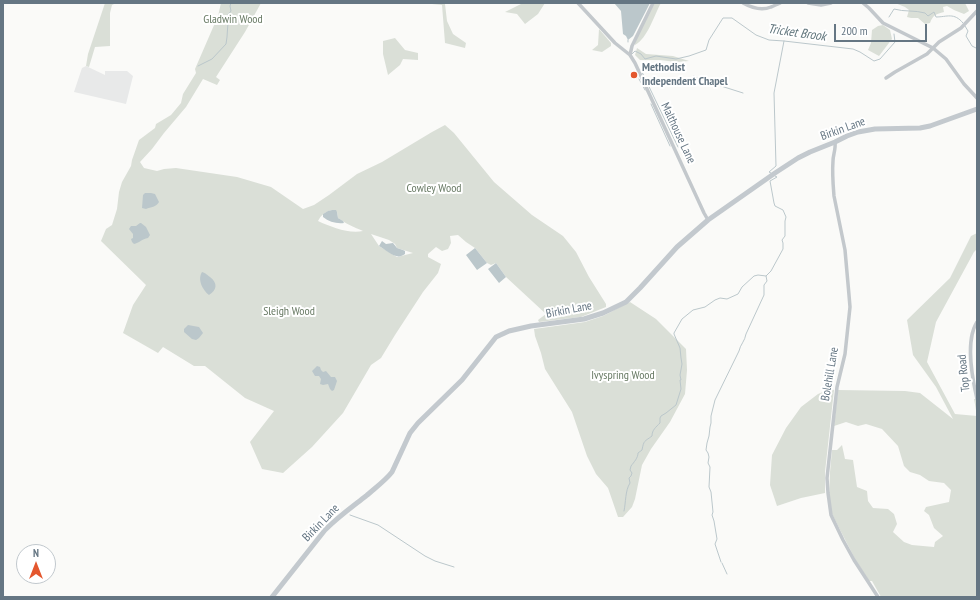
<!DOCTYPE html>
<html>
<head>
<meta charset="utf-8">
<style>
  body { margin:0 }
  #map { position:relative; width:980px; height:600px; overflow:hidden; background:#fafaf8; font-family:"PT Sans Narrow",sans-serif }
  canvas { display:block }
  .frame { position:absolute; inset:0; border:4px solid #657683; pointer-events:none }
  .north { position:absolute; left:16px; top:544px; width:40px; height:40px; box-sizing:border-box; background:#fff; border:1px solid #c1c8cd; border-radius:50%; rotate:0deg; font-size:11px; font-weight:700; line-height:16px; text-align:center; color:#657683 }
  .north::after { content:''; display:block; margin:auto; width:14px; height:18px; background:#e4572e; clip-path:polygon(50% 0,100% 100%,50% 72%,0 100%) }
  .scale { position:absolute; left:834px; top:24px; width:93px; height:18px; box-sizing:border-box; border:2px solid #657683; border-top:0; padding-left:5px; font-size:12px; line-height:14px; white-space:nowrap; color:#657683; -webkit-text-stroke:3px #fff; paint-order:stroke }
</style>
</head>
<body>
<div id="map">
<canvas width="980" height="600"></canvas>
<div class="frame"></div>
<div class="north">N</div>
<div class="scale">200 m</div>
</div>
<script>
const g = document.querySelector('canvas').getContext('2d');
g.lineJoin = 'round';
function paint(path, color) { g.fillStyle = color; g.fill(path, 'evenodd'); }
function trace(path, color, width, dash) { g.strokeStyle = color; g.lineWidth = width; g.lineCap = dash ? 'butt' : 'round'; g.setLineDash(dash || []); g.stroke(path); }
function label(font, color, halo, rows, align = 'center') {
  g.font = font + ' "PT Sans Narrow",sans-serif'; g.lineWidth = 4; g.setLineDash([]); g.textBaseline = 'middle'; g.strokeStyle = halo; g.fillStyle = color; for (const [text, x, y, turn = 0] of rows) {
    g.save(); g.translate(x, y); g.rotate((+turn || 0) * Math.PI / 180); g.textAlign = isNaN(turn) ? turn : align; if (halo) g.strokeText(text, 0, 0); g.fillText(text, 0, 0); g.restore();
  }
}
paint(new Path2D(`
  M86 66 105 75V71H127L133 76 126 104 74 92 82 68Z`), '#e8e9e9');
paint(new Path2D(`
  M105 3H116L112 5 110 13V46L95 47 89 67 86 66 88 54Z
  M221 3H261L245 32 216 77 220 80 217 85 203 79 186 107 164 133 152 149 140 162 144 168 157 171 164 169 176 168 237 177 271 187 303 209 314 205 329 195 357 174 382 162 432 132 445 125 454 133 494 182 532 215 563 236 576 252 589 277 606 304V307L581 317 539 322 538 320 546 314 506 277 496 263 491 265 487 263 475 248 466 242 458 235 450 236 451 243 448 249 442 251 436 247 428 254V257L441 264 438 273 423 292 395 335 381 358 371 365 343 413 312 447 283 473 262 469 250 442 274 411 245 398 205 366H194L163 347 158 353 123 333 133 305 146 285 101 241 106 229 112 225 117 209 119 192 122 182 131 166 132 160 139 140 155 128 156 124 171 115 181 103 183 94 196 73 195 69 218 16ZM332 210 337 212 338 218C346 224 354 227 363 231 349 234 331 227 318 221 321 215 325 212 332 210ZM371 234 389 240 395 244 397 248 413 253 397 257 379 246Z
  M432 3H444L445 4 447 21 453 34 466 43 465 48 445 43 442 5 432 4Z
  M523 3H545L538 14 525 24 517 14 505 12Z
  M654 3H661C654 15 648 38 635 45V42Z
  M895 3H965L969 11 964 14 954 10 947 6 943 7 944 12C936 14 933 15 930 23L925 24 918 18H911L907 17 909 10 905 7Z
  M883 25 890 30 892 39 879 56 868 50 871 43 872 30 878 26Z
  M599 29 611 43V46L602 52 592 50 598 45Z
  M395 38 405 50 418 53V60L403 59 400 65 388 75 383 54V41Z
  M637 48 646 54 673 56 689 61 676 62 660 60H640L635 55Z
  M977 233V249L974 252 936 322 927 362 955 414 977 416 974 399H977V597H881L872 581H869L855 559 832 514 829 497 830 472 832 450H837L842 445 845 459 853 460 857 487 867 491 868 501 873 508 888 509 894 514 897 524 893 532 904 542 912 545 934 547 935 542 943 536 934 528 929 515 924 511 926 507 949 502 951 490 944 483 929 481 920 475 910 472 904 466 898 446 882 429 866 424 858 426 846 422 834 426 838 390 905 391 920 393 953 419 936 387 913 355 907 320 950 278 971 236Z
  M630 302 656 319 686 349 687 370 685 394 670 422 651 449 642 465 635 499 632 507 623 517H618L608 488 596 474 587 456 572 412 545 369 541 353 535 336 534 329 585 322 603 316Z
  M830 389 834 390 825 472V493L801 498 777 506 770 485 772 455 786 428 801 407 818 394Z`), '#dadfd7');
paint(new Path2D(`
  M614 3H650L633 36 628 40 626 36 623 34 621 11Z
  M145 193H151L155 194 159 202C156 207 151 207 146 209L142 208 143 195Z
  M332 210H336L337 212 338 218 343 221 344 223C337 224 329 222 323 217V214L328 211Z
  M140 223H141L146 227 150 235 148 238C142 239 139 243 134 244L132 242 131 239 133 238V234L129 229 131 226H136Z
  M382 241 386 244 393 243 397 248 403 250 405 251V254C396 261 388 251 379 246Z
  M475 248 487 263 477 270 466 255Z
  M496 263 506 277 499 283 488 269Z
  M202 272C206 273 207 275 210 277 218 283 217 290 209 295 203 290 197 280 202 272Z
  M188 325 199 327 203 333 199 338 196 340 192 339 184 332V329Z
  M317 366 320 367 321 370 323 372 326 371 331 377H335L337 381 334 390 332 391 330 389 328 384 323 385 320 384 321 379 319 376H315L312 371Z`), '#bbc7cb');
trace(new Path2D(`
  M889 17 894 9C904 12 915 10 925 13L928 16 934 12 936 17C947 17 954 12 963 23
  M965 26 968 31 966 36 972 46 976 48 977 49
  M628 40V42
  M632 54 635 51 641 54 645 59 656 56 676 59 689 56 706 50 709 40 723 18H732L756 35 769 40 784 41 853 49 860 52 874 61 880 59 895 42 894 34
  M198 66 212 59 226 44 227 37 228 22 227 16 231 11 230 6 231 3
  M641 70 678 147
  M694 76 699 79 743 93
  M639 79 645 90
  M651 104 670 146
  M771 173 769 172 776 166 774 93 784 41
  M624 511C626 502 625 491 630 483L629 478 631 476 632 473 630 470 631 466C634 462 638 458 638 453L642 450C644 440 644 442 652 436 652 430 656 427 660 423V418L661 416 666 413 676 405 681 389 680 380H681L680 375 682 364 681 358 680 348 674 334V333L682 319 693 310 705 307 715 300 720 298 727 299 738 294 742 287 754 276 758 275 766 276
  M350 515 378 525 425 556 435 561 454 567
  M721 562 715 544 717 539 714 521 712 515 713 512 711 492 709 487 710 467 708 463 709 457 708 453 706 450 707 443 709 436 710 427 711 423V416L715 400 739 351C740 345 745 341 746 334L764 295V285L767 281 766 276 771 271 783 249V243L782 240 785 236V221L786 217 783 210 775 206 774 203 770 181 777 177 775 176
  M722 563 727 574
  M3 596 4 597`), '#bbc7cb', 1);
trace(new Path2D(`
  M578 3 615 43 630 55 635 63 704 213 708 220
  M743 3C752 8 761 11 771 7 774 6 777 4 780 3
  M808 3 821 5 831 3
  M863 3 869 8 883 23 933 48 946 59 964 84 977 98
  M630 55 632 46 653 3
  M886 78 895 72 927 54 939 42 961 28 977 11
  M835 142C836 149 833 155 833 161 832 173 833 184 834 196L845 250 849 295 850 307 845 354 837 387 827 478 828 493 831 515 843 540 854 560 878 597
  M977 322C965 341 972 377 977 399`), '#c3c8cc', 3.5);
trace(new Path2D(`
  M272 597 325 530C338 517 352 507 366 496 375 488 385 481 392 472L410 433 418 423 462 380 496 337 509 331 531 326 584 319 603 313 626 302 640 288 677 247 708 220 775 173 798 158 810 152 835 142 847 136 858 132 875 129 920 128 930 126 977 109`), '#c3c9ce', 5);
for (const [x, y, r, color] of [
  [634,75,4,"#e4572e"]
]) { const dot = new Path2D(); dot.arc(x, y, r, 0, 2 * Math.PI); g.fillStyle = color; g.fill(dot); trace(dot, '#fff', 1.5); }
label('12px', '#687a64', '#fff', [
  ["Gladwin Wood",233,20],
  ["Cowley Wood",434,189],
  ["Sleigh Wood",289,312],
  ["Ivyspring Wood",623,376]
]);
label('bold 12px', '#657683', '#fff', [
  ["Methodist",642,68],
  ["Independent Chapel",642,82]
], 'left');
label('12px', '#657683', '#fff', [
  ["Birkin Lane",843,129,-20],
  ["Malthouse Lane",678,133,65],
  ["Birkin Lane",569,310,-11],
  ["Top Road",964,373,-96],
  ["Bolehill Lane",830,374,-80],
  ["Birkin Lane",321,523,-46]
]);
label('italic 13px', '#60757c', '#fff', [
  ["Tricket Brook",797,33,8]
]);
</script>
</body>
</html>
